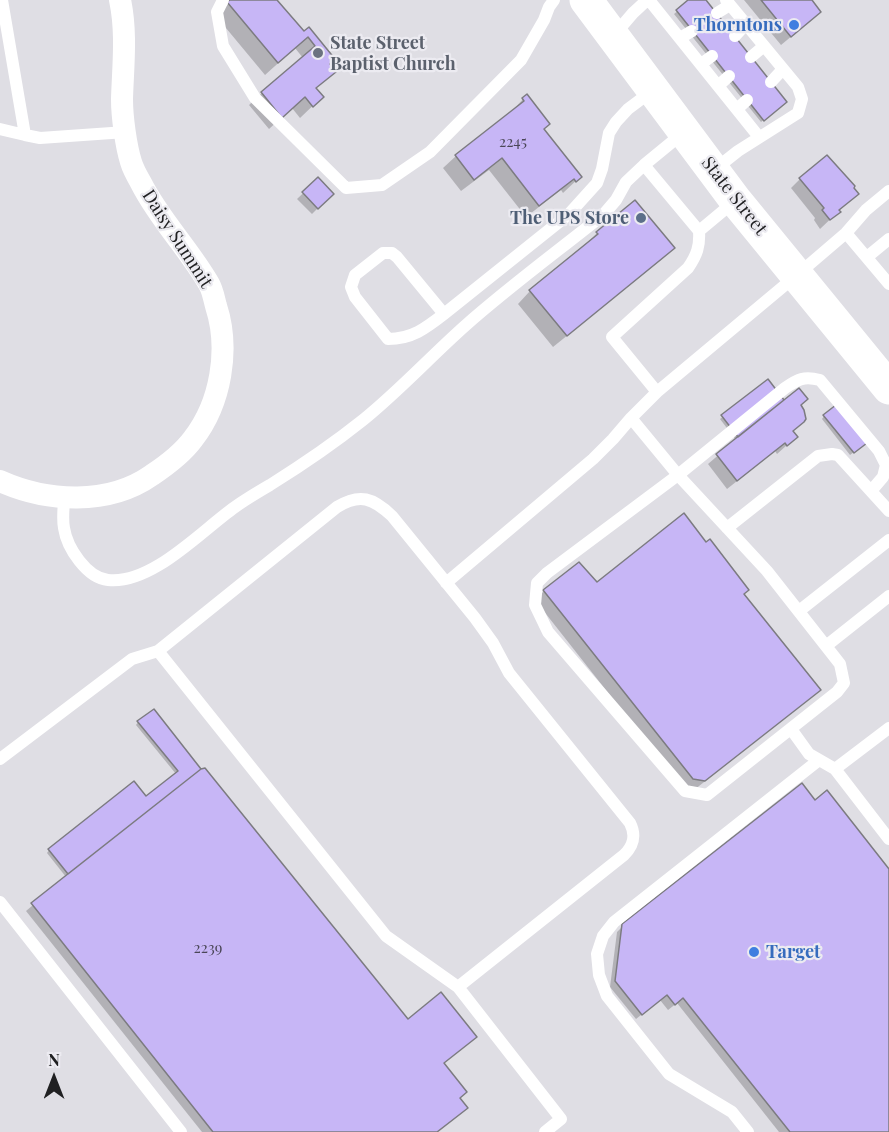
<!DOCTYPE html>
<html>
<head>
<meta charset="utf-8">
<style>
  body { margin:0 }
  #map { position:relative; width:889px; height:1132px; overflow:hidden; background:#dfdee4; font-family:"Playfair Display",serif }
  canvas { display:block }
  .north { position:absolute; left:24px; top:1048px; width:60px; height:60px; -webkit-text-stroke:4px #ecebf1; paint-order:stroke; rotate:0deg; font-size:16px; font-weight:700; line-height:24px; text-align:center; color:#202022 }
  .north::after { content:''; display:block; margin:auto; width:21px; height:27px; background:#202022; clip-path:polygon(50% 0,100% 100%,50% 72%,0 100%) }
</style>
</head>
<body>
<div id="map">
<canvas width="889" height="1132"></canvas>
<div class="north">N</div>
</div>
<script>
const g = document.querySelector('canvas').getContext('2d');
g.lineJoin = 'round';
function paint(path, color) { g.fillStyle = color; g.fill(path, 'evenodd'); }
function trace(path, color, width, dash) { g.strokeStyle = color; g.lineWidth = width; g.lineCap = dash ? 'butt' : 'round'; g.setLineDash(dash || []); g.stroke(path); }
function label(font, color, halo, rows, align = 'center') {
  g.font = font + ' "Playfair Display",serif'; g.lineWidth = 4.5; g.setLineDash([]); g.textBaseline = 'middle'; g.strokeStyle = halo; g.fillStyle = color; for (const [text, x, y, turn = 0] of rows) {
    g.save(); g.translate(x, y); g.rotate((+turn || 0) * Math.PI / 180); g.textAlign = isNaN(turn) ? turn : align; if (halo) g.strokeText(text, 0, 0); g.fillText(text, 0, 0); g.restore();
  }
}
paint(new Path2D(`
  M232 0H275L304 33 309 29 328 64 334 72 315 89 322 97 300 118 292 108 269 129 249 105 262 93 303 58 295 48 265 75 216 16Z
  M691 0H704L785 101 761 122 674 14Z
  M744 0H810V21L781 45Z
  M526 96 542 129 580 177 563 193 561 190 526 217 489 170 461 191 443 168 456 156 511 112Z
  M318 179 332 194 312 214 297 199Z
  M800 179 852 188 857 194 820 229 814 220 815 218 791 188Z
  M597 233 673 248 661 260 553 347 518 304 530 291 586 246 585 245Z
  M767 381 784 402 799 406 792 432 796 437 777 454 775 451 727 489 708 464 736 440 720 419Z
  M824 416 867 442 850 455 822 419Z
  M706 544 743 595 809 699 694 790 683 788 535 600 544 591 596 584Z
  M138 722 201 771 442 1064 459 1098 437 1132H202L26 911 66 877 47 853 49 850 146 798 176 774 136 725Z
  M815 802 889 871V1132H779L677 1003 668 1010 660 1000 636 1019 610 987 617 932 623 926Z`), '#0003');
const building = new Path2D(`
  M230 0H277L304 31 309 27 335 59 330 64 336 72 316 88 324 97 313 107 305 97 282 118 261 92 315 46 308 37 278 63 227 2Z
  M688 0H706L787 102 764 121 676 10Z
  M761 0H812L821 12 791 37Z
  M527 94 550 124 544 129 582 177 576 182 574 179 539 206 502 158 474 180 455 155 524 101 522 98Z
  M827 155 855 186 854 188 859 194 839 210 841 212 830 220 822 210 824 208 799 178Z
  M318 177 334 194 318 209 302 192Z
  M635 200 675 248 567 336 529 290 598 234 596 232Z
  M768 379 784 400 738 437 721 415Z
  M799 388 808 399 801 405 804 410 806 419 804 422 793 431 798 437 787 446 785 443 737 481 716 454Z
  M841 401 871 440 854 453 823 415Z
  M684 513 706 542 710 539 749 590 744 594 821 690 705 781 693 779 543 590 579 562 597 582Z
  M154 709 201 769 68 874 48 849 134 781 146 796 178 771 137 721Z
  M205 768 408 1019 441 992 477 1037 444 1063 467 1092 460 1098 468 1108 437 1132H213L31 903 201 769Z
  M802 783 815 800 827 790 889 869V1132H790L683 998 675 1005 667 995 642 1015 615 981 622 924Z`);
paint(building, '#c7b6f6');
trace(building, '#7c7b80', 1.5);
trace(new Path2D(`
  M2 0 25 135 40 138 126 132
  M223 0 217 12 223 46 255 98 346 188 382 185 430 152 521 60 544 20 549 7 554 0
  M649 0 759 137
  M717 13 730 5
  M615 34 633 13 647 0
  M735 36 746 24
  M680 38 692 31
  M751 57 764 46
  M701 64 712 56
  M771 82 783 69
  M718 86 729 76
  M737 109 747 100
  M0 129 25 135
  M714 170 738 151 798 113 802 99 798 87 726 0
  M699 231 735 201
  M846 233 889 284
  M867 257 889 239
  M444 314 397 257 392 253H383L355 275 351 287 355 297 388 339C412 339 426 328 444 314L569 214 597 183 602 169 609 133 616 122 628 109 652 91
  M657 392 612 337 688 268C697 255 700 246 699 231L644 165 683 133
  M871 491 883 477 886 465 879 451 820 380C804 376 798 379 785 388L678 475 547 573 537 583 535 605 548 632 685 791 707 795 837 692 844 683 840 664 767 571 678 475 631 418 657 392 797 275 846 233 866 210 889 191
  M64 497C64 507 62 518 64 528 67 548 87 578 108 580 152 585 202 530 235 507 246 499 258 492 270 485 302 465 333 444 363 420 399 391 431 356 466 325 510 286 558 251 604 214L616 200 626 182 644 165
  M727 528 818 456 832 454 838 455 889 511
  M446 583 593 459 613 439 631 418
  M799 611 889 540
  M826 646 889 596
  M158 651 386 936 458 987 561 1119 545 1132
  M889 728 835 769 889 839
  M791 729 809 754 835 769
  M0 759 132 659 158 651 337 507C360 493 373 498 392 516L475 618 493 643 509 673 630 823C636 835 634 845 624 855L458 987
  M0 902 181 1132
  M748 1132 732 1112 669 1074 607 996 599 975 597 954 603 936 614 922 819 760`), '#fff', 12);
trace(new Path2D(`
  M0 481C47 502 108 506 152 475 167 465 182 454 193 439 221 403 230 349 216 306 214 299 213 291 209 284 189 249 159 219 141 183 137 176 133 169 131 162 126 146 122 117 122 99 123 66 127 33 120 0`), '#fff', 22);
trace(new Path2D(`
  M586 0 736 201 889 388`), '#fff', 33);
for (const [x, y, r, color] of [
  [794,25,6,"#3f7fe0"],
  [318,53,6,"#6b7280"],
  [641,218,6,"#5c6f8a"],
  [754,952,6,"#3f7fe0"]
]) { const dot = new Path2D(); dot.arc(x, y, r, 0, 2 * Math.PI); g.fillStyle = color; g.fill(dot); trace(dot, '#ecebf1', 2); }
label('15px', '#4a4657', null, [
  ["2245",513,142],
  ["2239",208,948]
]);
label('bold 18px', '#366cbe', '#ecebf1', [
  ["Thorntons",782,25],
  ["Target",766,952,"left"]
], 'right');
label('bold 18px', '#5b616d', '#ecebf1', [
  ["State Street",330,43],
  ["Baptist Church",330,64]
], 'left');
label('18px', '#202022', '#ecebf1', [
  ["State Street",734,196,52],
  ["Daisy Summit",177,239,57]
]);
label('bold 18px', '#4e5e75', '#ecebf1', [
  ["The UPS Store",629,218]
], 'right');
</script>
</body>
</html>
